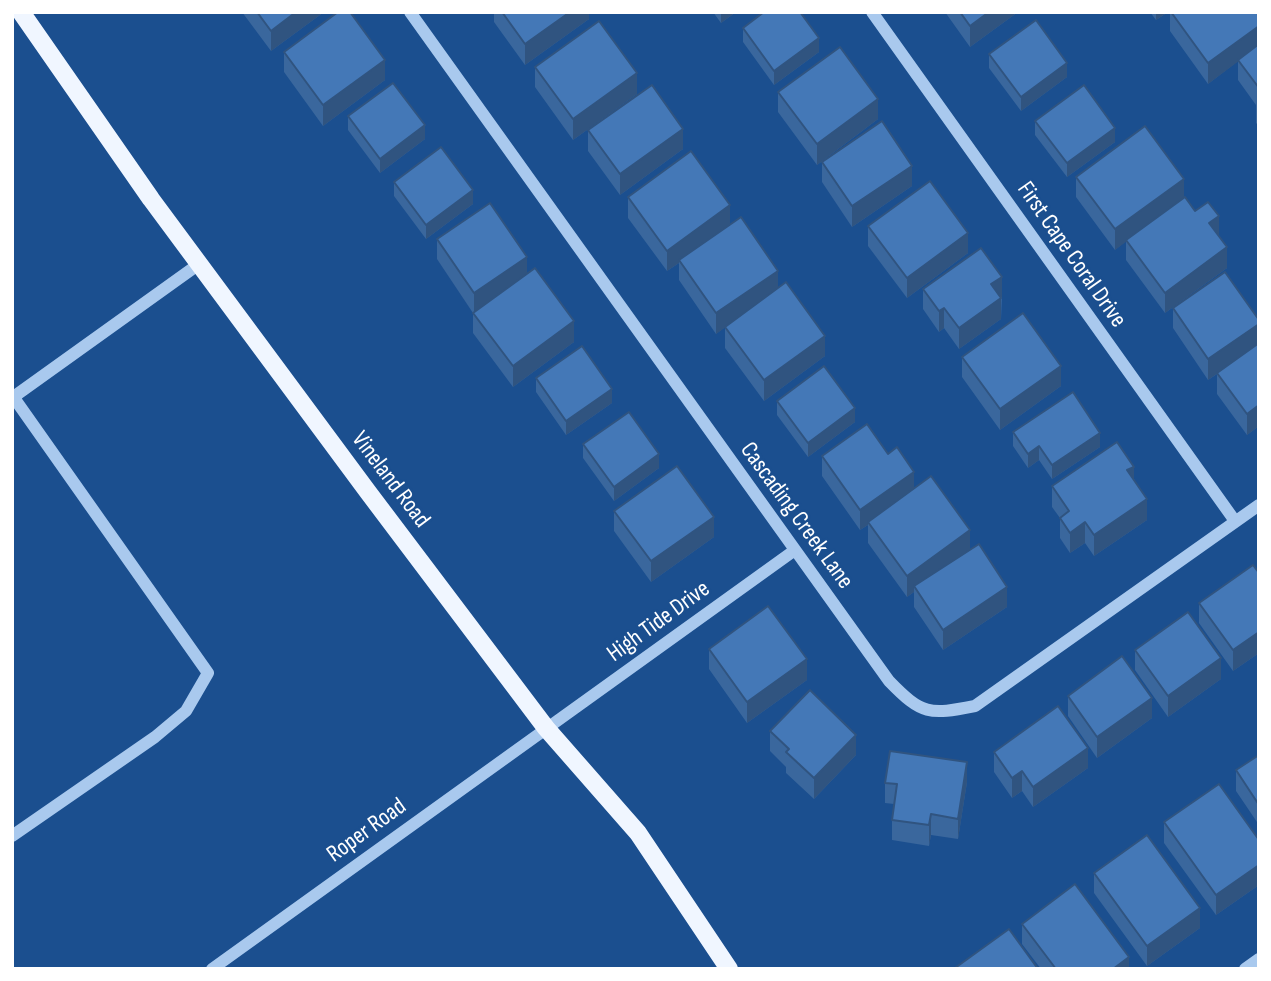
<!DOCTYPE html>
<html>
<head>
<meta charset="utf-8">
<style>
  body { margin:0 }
  #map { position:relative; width:1271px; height:981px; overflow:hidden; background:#1b4f8f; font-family:"Sofia Sans Condensed",sans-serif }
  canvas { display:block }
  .frame { position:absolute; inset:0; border:14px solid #fff; pointer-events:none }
</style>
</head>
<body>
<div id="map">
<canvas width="1271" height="981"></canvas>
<div class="frame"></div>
</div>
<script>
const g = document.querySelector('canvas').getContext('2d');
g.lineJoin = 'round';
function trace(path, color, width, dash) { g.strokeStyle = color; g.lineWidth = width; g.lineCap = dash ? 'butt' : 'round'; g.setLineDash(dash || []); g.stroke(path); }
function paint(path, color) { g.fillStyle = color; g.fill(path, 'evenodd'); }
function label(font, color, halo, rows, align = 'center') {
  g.font = font + ' "Sofia Sans Condensed",sans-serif'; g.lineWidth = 5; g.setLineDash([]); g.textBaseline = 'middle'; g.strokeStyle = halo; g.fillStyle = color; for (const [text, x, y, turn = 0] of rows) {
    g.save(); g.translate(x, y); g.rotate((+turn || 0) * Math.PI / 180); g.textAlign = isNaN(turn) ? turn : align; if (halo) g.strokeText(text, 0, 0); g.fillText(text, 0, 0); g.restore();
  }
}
trace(new Path2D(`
  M410 12 889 681C922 715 929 715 975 706L1259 505
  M872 12 1235 521
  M12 395 208 673 186 711 155 737 12 836
  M12 398 199 264
  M212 969 795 550
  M1245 969 1259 959`), '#a9c9ee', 12);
trace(new Path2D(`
  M21 12 151 199 368 492 546 728 638 833 729 969`), '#f0f6ff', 18);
paint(new Path2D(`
  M242 12H324L271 51Z
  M494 12H589V19L525 65 494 22Z
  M713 12H736L721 23Z
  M945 12H1018L970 47Z
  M1150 12H1168L1156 20Z
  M1170 12H1259V126L1256 123V105L1238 80V61L1208 84 1170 31Z
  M743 28 819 52 774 85 743 42Z
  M284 52 385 80 323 126 284 72Z
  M989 54 1067 77 1021 111 989 68Z
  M535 67 637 94 573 140 535 87Z
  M778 92 878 119 817 165 778 112Z
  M348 116 425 139 380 173 348 130Z
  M1035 121 1115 142 1067 177 1035 135Z
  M588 130 683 149 620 195 588 151Z
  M822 162 912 186 852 227 822 182Z
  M1076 177 1184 198 1219 236 1227 268 1165 313 1126 260V241L1115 250 1076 197Z
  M394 182 473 204 426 239 394 196Z
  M628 197 730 224 778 289 825 356 764 401 725 348V327L716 334 679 280V263L667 271 628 218Z
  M868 226 968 253 907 298 868 246Z
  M437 239 527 273 574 342 513 387 473 333V313L437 259Z
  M923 289 1002 297 1001 319 959 349 944 328 939 332 923 309Z
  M1173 308 1259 320V426L1247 435 1217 394V374L1208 380 1173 328Z
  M962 357 1061 386 1000 430 962 377Z
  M536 378 612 403 566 435 536 392Z
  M777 401 855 422 808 457 777 415Z
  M1013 432 1100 447 1052 479 1039 460 1028 468 1013 446Z
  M583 444 659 468 614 501 583 458Z
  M822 456 914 489 970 549 1007 607 943 650 914 607V592L907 597 868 543V525L860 530 822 476Z
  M1134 479 1147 520 1094 556 1085 543 1070 553 1060 538V518L1052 507V486Z
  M614 511 714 537 651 582 614 531Z
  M1259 573V653L1233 671 1199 623V603Z
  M709 649 807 680 747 723 709 669Z
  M1135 650 1221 679 1168 717 1135 670Z
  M1068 696 1152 718 1097 758 1068 716Z
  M770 731 856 755 814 799 786 773V767L770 751Z
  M994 752 1088 768 1033 807 1022 791 1012 798 994 772Z
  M1259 755V825L1236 791V770Z
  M967 782 958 839 931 835 929 846 892 840V820L894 804 885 803V783Z
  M1164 822 1259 840V885L1216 915 1164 843Z
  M1094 873 1200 928 1147 966 1094 893Z
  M1022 924 1129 969H1041L1022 944Z`), '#3a679d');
paint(new Path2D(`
  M296 12H324L271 51V31Z
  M570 12H589V19L525 65V44Z
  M721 12H736L721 23Z
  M989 12H1018L970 47V26Z
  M1156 12H1168L1156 20Z
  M1259 26V46L1208 84V63Z
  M819 38V52L774 85V71Z
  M385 60V80L323 126V105Z
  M1067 63V77L1021 111V97Z
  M637 73V94L573 140V119Z
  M878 99V119L817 165V144Z
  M425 125V139L380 173V159Z
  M1115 128V142L1067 177V163Z
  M683 129V149L620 195V174Z
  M912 166V186L852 227V206Z
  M1184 179V199L1115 250V229Z
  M473 190V204L426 239V225Z
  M730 205V226L679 260V263L667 271V251Z
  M1219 216V237L1209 223Z
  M968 233V253L907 298V278Z
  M1227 247V268L1165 313V293Z
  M527 257V278L474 314V293Z
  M778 271V291L716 334V313Z
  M1002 277V297L991 305V284Z
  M1001 298V319L959 349V328Z
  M944 308V328L939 332V311Z
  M574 321V342L513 387V366Z
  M1259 324V345L1208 380V359Z
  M825 336V356L764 401V380Z
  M1061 366V386L1000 430V409Z
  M612 389V403L566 435V421Z
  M1259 405V426L1247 435V414Z
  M855 408V422L808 457V443Z
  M1100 433V447L1052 479V465Z
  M1039 446V460L1028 468V454Z
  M659 454V468L614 501V487Z
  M1134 467V487L1127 470Z
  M914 472V492L868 522V525L860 530V510Z
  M1147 499V520L1094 556V535Z
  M714 517V537L651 582V561Z
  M1085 522V543L1070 553V533Z
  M970 530V550L914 586V592L907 597V576Z
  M1007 587V607L943 650V630Z
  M1259 632V653L1233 671V650Z
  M1221 658V679L1168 717V696Z
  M807 659V680L747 723V702Z
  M1152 698V718L1097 758V737Z
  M856 735V755L814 799V778Z
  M1088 748V768L1033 807V787Z
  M967 762V782L958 839V819Z
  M1022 771V791L1012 798V778Z
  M931 814V835L929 846V825Z
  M1259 865V885L1216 915V895Z
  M1200 908V928L1147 966V946Z
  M1129 957V969H1113Z`), '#305480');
const building = new Path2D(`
  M257 12H296L271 31Z
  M338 12H350L385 60 323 105 284 52Z
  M502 12H570L525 44Z
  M764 12H800L819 38 774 71 743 28Z
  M960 12H989L970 26Z
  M1171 12H1259V26L1208 63Z
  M1036 20 1067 63 1021 97 989 54Z
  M599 21 637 73 573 119 535 67Z
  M1259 44V88L1238 60Z
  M840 47 878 99 817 144 778 92Z
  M393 83 425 125 380 159 348 116Z
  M652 85 683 129 620 174 588 130Z
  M1084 85 1115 128 1067 163 1035 121Z
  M882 121 912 166 852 206 822 162Z
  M1145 126 1184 179 1115 229 1076 177Z
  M441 147 473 190 426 225 394 182Z
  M691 151 730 205 667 251 628 197Z
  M930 181 968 233 907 278 868 226Z
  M1185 197 1195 211 1208 202 1219 216 1209 223 1227 247 1165 293 1126 240Z
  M490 203 527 257 474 293 437 239Z
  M741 217 778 271 716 313 679 260Z
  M981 248 1002 277 991 284 1001 298 959 328 944 308 939 311 923 289Z
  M535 268 574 321 513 366 473 313Z
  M1225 272 1259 320V324L1208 359 1173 308Z
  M786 282 825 336 764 380 725 327Z
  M1023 313 1061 366 1000 409 962 357Z
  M1259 343V405L1247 414 1217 373Z
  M582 346 612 389 566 421 536 378Z
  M824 366 855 408 808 443 777 401Z
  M1073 392 1100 433 1052 465 1039 446 1028 454 1013 432Z
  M629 412 659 454 614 487 583 444Z
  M867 424 888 454 897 447 914 472 860 510 822 456Z
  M1117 442 1134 467 1127 470 1147 499 1094 535 1085 522 1070 533 1060 518 1069 511 1052 486Z
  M677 466 714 517 651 561 614 511Z
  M931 476 970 530 907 576 868 522Z
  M979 544 1007 587 943 630 914 586Z
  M1253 565 1259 573V632L1233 650 1199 603Z
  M768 606 807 659 747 702 709 649Z
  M1188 612 1221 658 1168 696 1135 650Z
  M1122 656 1152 698 1097 737 1068 696Z
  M810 690 856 735 814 778 786 752 789 749 770 731Z
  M1058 706 1088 748 1033 787 1022 771 1012 778 994 752Z
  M890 751 967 762 958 819 931 814 929 825 892 820 897 784 885 783Z
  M1259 755V805L1236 770Z
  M1219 784 1259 840V865L1216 895 1164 822Z
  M1147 835 1200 908 1147 946 1094 873Z
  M1075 884 1129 957 1113 969H1056L1022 924Z
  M1009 929 1038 969H956L955 968Z`);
paint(building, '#4478b7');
trace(building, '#305480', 2);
label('24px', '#fff', '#1b4f8f', [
  ["First Cape Coral Drive",1071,255,55],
  ["Vineland Road",390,480,53],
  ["Cascading Creek Lane",796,516,54],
  ["High Tide Drive",659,622,-36],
  ["Roper Road",367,831,-36]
]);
</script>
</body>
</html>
